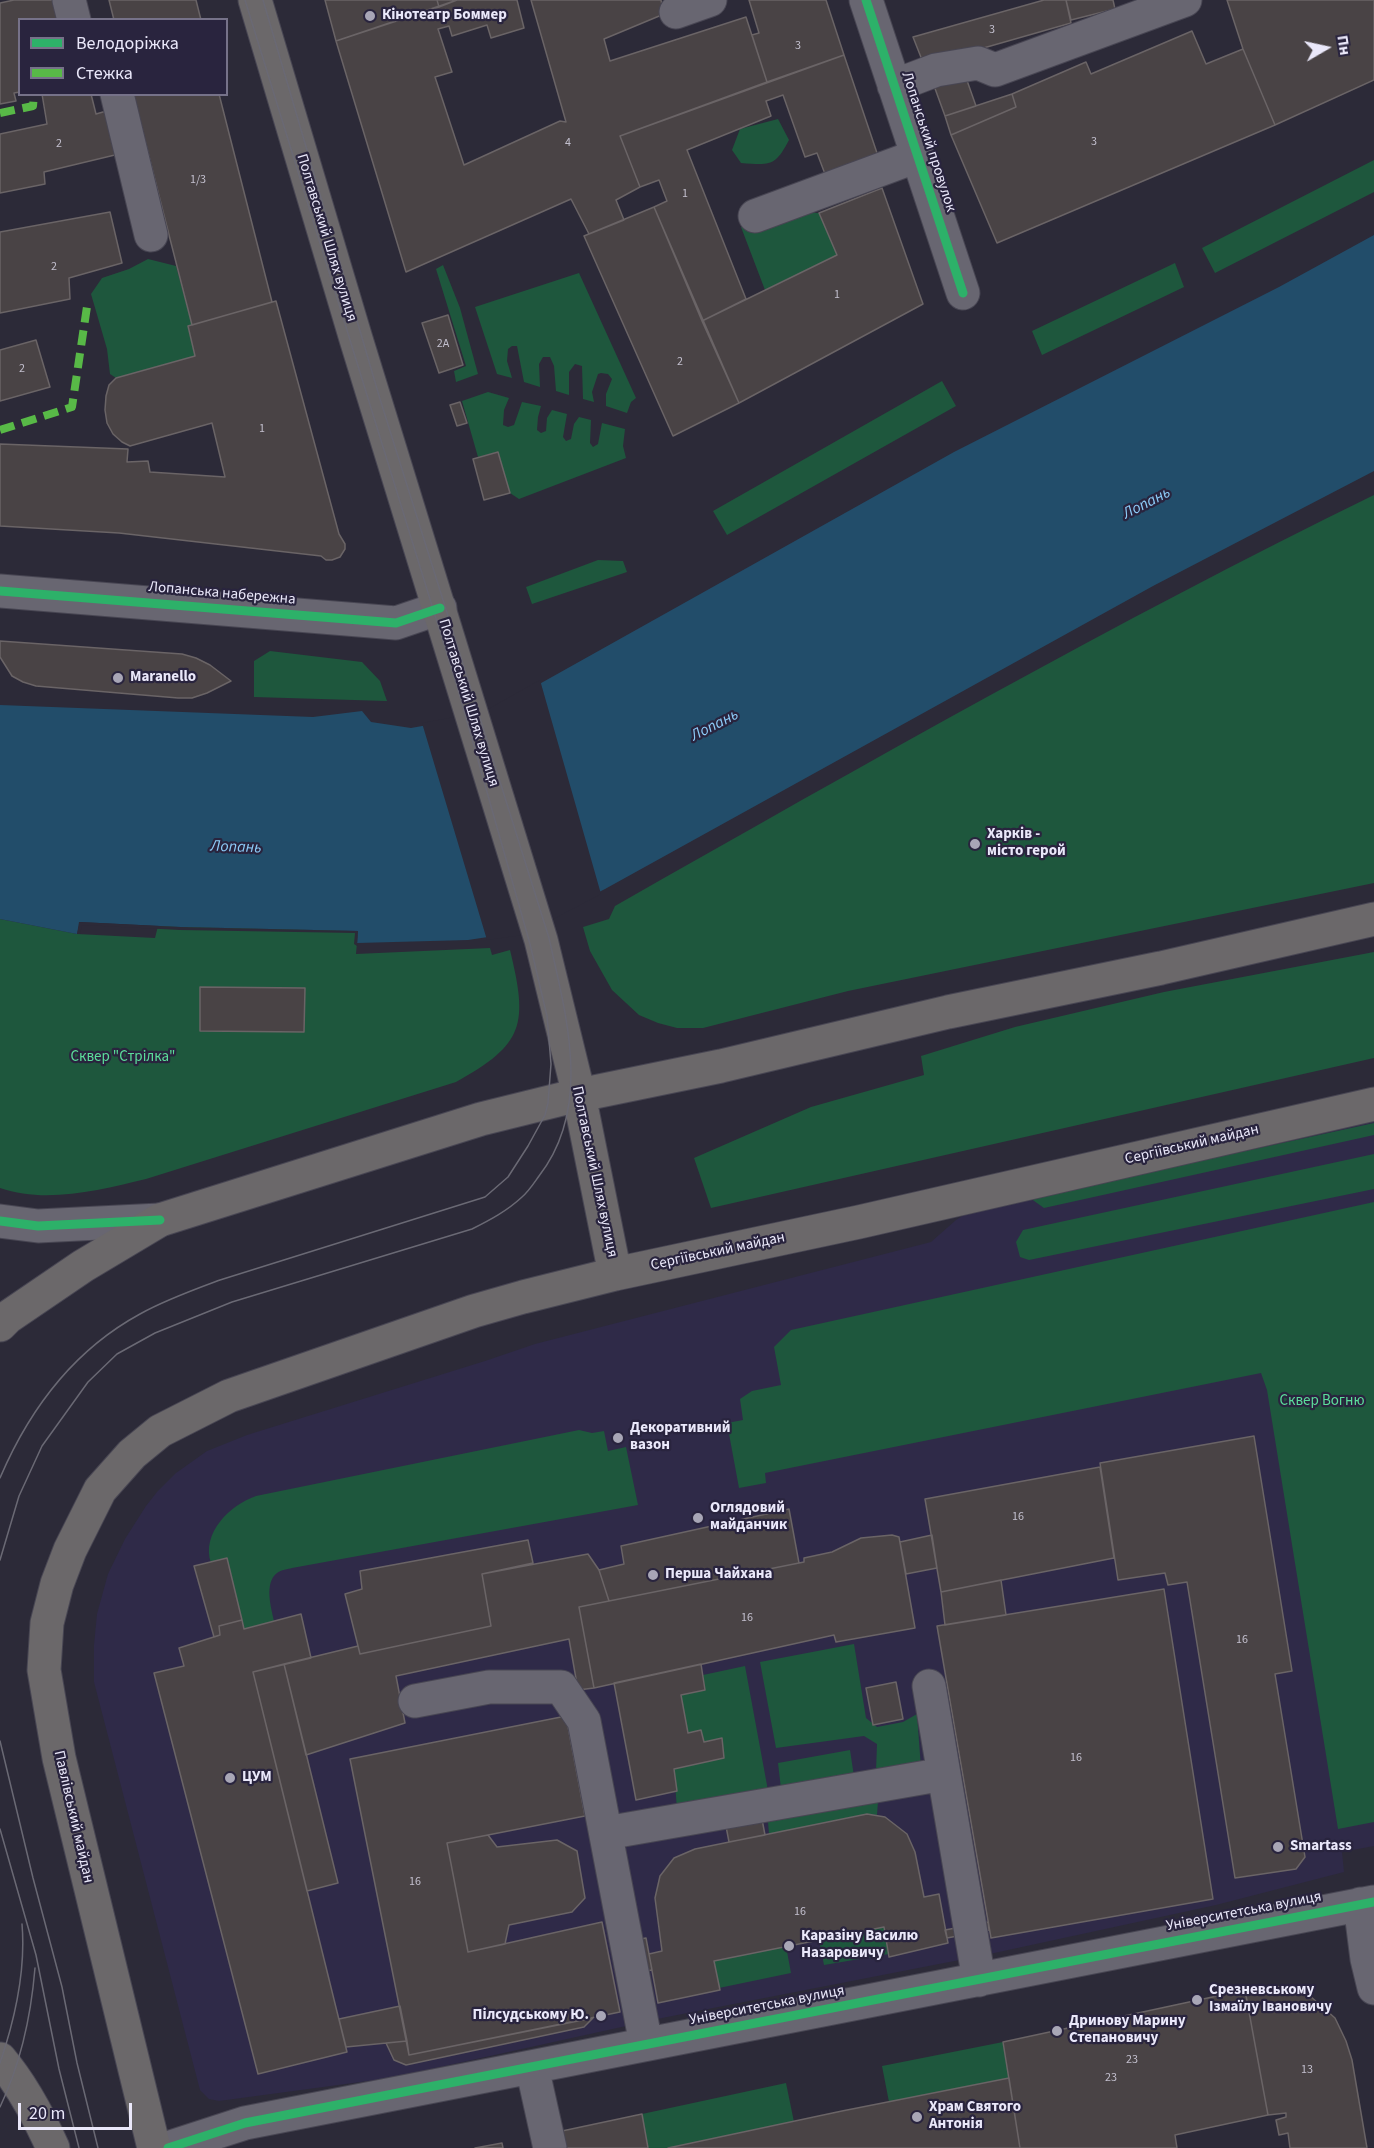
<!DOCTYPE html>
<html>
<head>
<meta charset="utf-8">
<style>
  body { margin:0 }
  #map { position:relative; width:1374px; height:2148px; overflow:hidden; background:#2c2a38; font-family:"Source Sans 3",sans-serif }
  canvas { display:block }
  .legend { position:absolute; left:18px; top:18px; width:210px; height:78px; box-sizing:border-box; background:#29243e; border:2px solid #767289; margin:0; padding:8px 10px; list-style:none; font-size:18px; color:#eae8fa }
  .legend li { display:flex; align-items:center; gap:12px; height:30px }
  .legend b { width:30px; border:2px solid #767289 }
  .north { position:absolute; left:1296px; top:18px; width:60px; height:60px; -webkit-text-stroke:4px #29243e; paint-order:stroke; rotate:81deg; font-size:16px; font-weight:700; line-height:24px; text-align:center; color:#eae8fa }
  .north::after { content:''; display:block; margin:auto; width:21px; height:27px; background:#eae8fa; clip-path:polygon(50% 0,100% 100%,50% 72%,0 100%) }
  .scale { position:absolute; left:18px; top:2103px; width:114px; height:27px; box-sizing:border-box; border:3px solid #eae8fa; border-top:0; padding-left:8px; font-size:18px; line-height:21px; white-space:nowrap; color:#eae8fa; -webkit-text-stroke:4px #29243e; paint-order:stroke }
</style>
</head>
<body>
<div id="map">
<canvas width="1374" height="2148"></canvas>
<ul class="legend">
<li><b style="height:8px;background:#2db169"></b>Велодоріжка</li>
<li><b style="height:8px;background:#58b947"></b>Стежка</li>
</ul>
<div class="north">Пн</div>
<div class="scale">20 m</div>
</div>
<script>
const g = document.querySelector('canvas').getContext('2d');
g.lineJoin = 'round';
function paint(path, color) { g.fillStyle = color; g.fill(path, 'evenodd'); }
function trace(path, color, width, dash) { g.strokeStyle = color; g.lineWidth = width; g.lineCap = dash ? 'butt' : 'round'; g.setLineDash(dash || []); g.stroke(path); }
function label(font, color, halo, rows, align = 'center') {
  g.font = font + ' "Source Sans 3",sans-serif'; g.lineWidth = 4.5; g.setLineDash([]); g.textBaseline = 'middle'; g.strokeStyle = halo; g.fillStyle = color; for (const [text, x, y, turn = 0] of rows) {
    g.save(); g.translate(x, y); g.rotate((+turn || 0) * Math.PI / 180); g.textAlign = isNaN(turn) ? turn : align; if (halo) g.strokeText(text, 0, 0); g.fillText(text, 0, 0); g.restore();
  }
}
paint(new Path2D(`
  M1374 1119V1846L1342 1852 1344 1872 1216 1905 985 1955 667 2017 390 2078 219 2101 209 2099 200 2090 94 1682V1645L97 1614 108 1574 125 1539 146 1506 157 1492 176 1473 207 1451 247 1435 485 1361 535 1344 931 1242 956 1220 981 1204Z`), '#2f2a48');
paint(new Path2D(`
  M778 119 789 140C775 167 770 165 741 163L732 150 740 129Z
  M1374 160V192L1215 273 1202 248Z
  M795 212 819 213 837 255 765 290 741 227Z
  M148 259 176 266 192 325 188 327 195 356 116 378 110 374 107 349 91 294 102 278 129 269Z
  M1175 263 1184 287 1042 355 1032 331Z
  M443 265 460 308 478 374 456 382 454 371 466 366 436 269Z
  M579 273 636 398 631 402 627 413 606 406V394L612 379 608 374 601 373 598 374 592 392 594 402 583 399 582 366 575 364 569 372V395L556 391 554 366 550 357H543L539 364 540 387 524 382 517 346H512L508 349 507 361 512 378 497 374 475 307Z
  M942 381 956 406 727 535 713 511Z
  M488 392 509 398 504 410 503 425 508 427 514 425 522 402 541 406 538 417 537 430 541 433 546 431 547 418 552 410 567 414 563 437 566 441 571 439 574 424 579 417 591 420 590 443 593 447 598 444 602 423 625 429 623 446 626 458 519 499 510 493 498 452 478 457 462 401Z
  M1374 495V883L848 991 703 1028H677L658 1023 639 1015 612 990 590 951 583 927 609 919 615 906C865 764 1116 621 1374 495Z
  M598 560 623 561 627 572 532 604 526 587Z
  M270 651 362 662 380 681 387 701 254 697V661Z
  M0 919 77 934 155 938 158 926 358 931 356 954 490 948 492 955 510 950C528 1024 525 1044 456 1082L146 1179C100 1190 46 1204 0 1188Z
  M1374 952V1058L711 1208 694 1158 811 1107 924 1075 921 1056 1015 1027 1164 992Z
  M1374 1123V1135L1044 1208 1030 1198Z
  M1374 1154V1189L1029 1260 1020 1257 1016 1242 1023 1230Z
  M1374 1202V1822L1338 1829 1267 1390 1261 1373 765 1473 766 1483 739 1488 727 1423 743 1420 740 1399 752 1391 781 1385 774 1347 791 1330Z
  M579 1430 592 1433 604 1431 608 1451 626 1447 638 1505 292 1568C288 1569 281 1570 277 1573 264 1583 271 1607 274 1621L244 1629 242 1620C233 1603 216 1580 211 1563 201 1533 230 1505 256 1496Z
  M854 1644 866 1718 877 1727 903 1722 917 1714 921 1768 876 1771 877 1744 864 1736 776 1748 760 1662Z
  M745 1666 769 1796 677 1810 674 1769 724 1758 722 1738 704 1742 701 1730 688 1733 681 1695 705 1690 703 1675Z
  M850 1750 855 1783 782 1797 778 1763Z
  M878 1801 877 1815 867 1814 769 1834 768 1822 772 1812Z
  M884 1927 889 1954 824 1965 819 1940Z
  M786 1946 791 1973 719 1988 714 1961Z
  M1003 2042 1009 2078 889 2102 882 2066Z
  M786 2083 794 2122 668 2148H648L642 2114Z`), '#1e573d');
paint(new Path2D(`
  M1374 235V471L1153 586 605 889 521 932 468 940 357 943 358 931 180 927 80 922 77 934 0 919V705L313 717 362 711 371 722 411 728 484 715 954 452 1279 287Z`), '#224d6a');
paint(new Path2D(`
  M540 680 601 894 523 935 487 940 422 723 483 712Z
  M79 922 180 927 358 931 357 946 354 944 355 933 180 930 82 925 80 934H77Z`), '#2c2a38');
const building = new Path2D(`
  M14 0H59L63 20H20V92L14 93 16 101 0 104V3Z
  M109 0H196L201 20H114Z
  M325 0H437L439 7 336 41Z
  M437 0H457L439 7Z
  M457 0H517L524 28 491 38 487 25 452 36 449 26 438 29 452 72 435 77 464 165 560 121 566 122 531 0H661L664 14 604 39 610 61 746 17 767 82 620 136 640 187 616 200 624 220 589 234 571 199 406 272 336 41Z
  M749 0H826L844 55 767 82 752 35 759 33Z
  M1044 0H1066L1071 23 924 65 913 37Z
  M1066 0H1113L1115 9 1071 20Z
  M1227 0H1374V80L1275 125 1243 49Z
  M1192 31 1206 64 1243 49 1275 125 997 243 951 135 1016 107 1012 94 1086 62 1091 74Z
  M844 55 878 156 825 174 817 153 805 157 783 95 766 101 771 116 687 150 746 299 702 321 654 207 667 201 659 180 640 187 620 136Z
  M964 72 976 106 945 116 933 83Z
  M42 94H91L96 114 110 110 119 154 44 172 45 184 0 193V134L47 124Z
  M133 94H219L272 302 192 325Z
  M1012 94 1016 107 951 135 945 116Z
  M882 188 923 304 739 403 702 321 837 255 819 213Z
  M654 207 739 403 673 436 584 236Z
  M110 212 122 263 69 278 70 299 0 313V232Z
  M276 301 339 534 345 544V549L340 557 332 560H326L321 556 119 533 0 526V444L128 449 127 462 148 461 150 472 225 477 212 423 130 446 122 442 113 434 107 423 105 410 106 396 109 385 116 378 195 356 188 326Z
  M448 315 463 365 439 373 422 323Z
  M36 340 50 387 0 401V350Z
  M460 402 467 423 457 426 450 405Z
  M498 452 510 493 484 500 473 459Z
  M0 641 182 654 196 658 210 665 231 681 207 693 192 698H178L36 686 23 682 12 676 0 657Z
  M200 987 305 988 304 1032 200 1031Z
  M1254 1436 1292 1671 1275 1674 1305 1857 1296 1869 1235 1878 1187 1582 1168 1585 1165 1573 1118 1580 1100 1463Z
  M1100 1467 1114 1558 941 1592 925 1499Z
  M789 1509 799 1563 609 1601 599 1570 624 1564 621 1546Z
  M892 1535 899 1537 915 1628 836 1642 834 1635 594 1688 579 1607 804 1562V1558L832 1552 861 1538Z
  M932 1535 937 1568 906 1574 900 1542Z
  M528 1540 533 1563 482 1574 491 1626 360 1654 345 1594 362 1589 360 1571Z
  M588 1554 599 1570 609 1601 579 1607 594 1688 578 1690 569 1639 396 1676 405 1723 306 1755 284 1664 358 1646 360 1654 491 1626 482 1574Z
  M227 1558 242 1620 219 1626 220 1635 214 1637 194 1566Z
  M1001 1580 1006 1615 945 1625 941 1592Z
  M1164 1589 1213 1899 991 1938 937 1626Z
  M301 1614 311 1658 253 1672 347 2052 258 2074 154 1673 184 1666 179 1648 220 1635 219 1626 242 1620 244 1629Z
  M284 1664 338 1883 307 1891 253 1672Z
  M701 1664 705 1690 681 1695 688 1733 701 1730 704 1742 722 1738 724 1758 674 1769 677 1791 636 1800 614 1683Z
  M896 1682 903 1719 873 1725 866 1688Z
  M566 1716 585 1816 447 1843 468 1952 602 1922 620 2012 409 2055 350 1759Z
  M761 1814 765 1835 729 1842 725 1821Z
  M867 1814 885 1817 907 1834 915 1852 924 1897 939 1894 948 1943 889 1957 884 1927 714 1961 720 1990 658 2003 649 1954 662 1951 655 1898 660 1876 674 1858 695 1849Z
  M488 1835 497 1847 557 1840 577 1851 585 1898 572 1912 509 1925 505 1944 468 1952 447 1843Z
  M988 1922 989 1930 947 1938 945 1930Z
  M646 1938 652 1970 636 1973 630 1941Z
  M1265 1986 1286 1987 1310 1996 1335 2018 1346 2041 1352 2060 1367 2148H1290L1288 2133 1279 2135 1276 2120 1286 2117V2113L1268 2115 1245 1990Z
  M1245 1990 1268 2115 1175 2135 1177 2148H1020L1003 2042Z
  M400 2006 407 2041 346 2047 339 2019Z
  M593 2018 584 2027 406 2065 394 2060 386 2043 407 2041 409 2055Z
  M1009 2078 1020 2148H668L842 2111Z
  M642 2114 648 2148H565L562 2131Z
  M502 2143 503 2148H475Z`);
paint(building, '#494345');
trace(building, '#6a6466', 1.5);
const minor = new Path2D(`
  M69 0 74 20
  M866 0 963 293
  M676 12 710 0
  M894 86 936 70 978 63 995 70 1185 0
  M117 94 151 235
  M755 216 917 156
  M0 591 396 623 440 608
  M0 1221 38 1226 160 1220
  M929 1686 979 1980
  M415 1701 489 1687H561L584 1721 646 2044
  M606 1833 944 1774
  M1360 1904 1367 1959 1374 1988
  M532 2067 550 2148
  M168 2148 245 2123 1374 1902`);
const major = new Path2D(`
  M255 0 356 339 541 940 579 1095 615 1274
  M0 1325 8 1317 83 1266 160 1220 481 1119 570 1097 721 1066 948 1012 1161 968 1374 919
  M0 2059C22 2085 39 2117 53 2148
  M154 2148 59 1758 44 1670 47 1623 57 1584 70 1550 100 1490 132 1454 160 1431 229 1396 474 1311 523 1297 615 1274 859 1222 1374 1104`);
trace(minor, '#484653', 35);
trace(major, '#484653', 35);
trace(minor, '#686671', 33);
trace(major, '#6b686a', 33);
trace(new Path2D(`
  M0 1478C29 1410 74 1350 140 1314 165 1300 193 1290 220 1280L485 1197 508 1177 528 1146 545 1115 548 1103 551 1064 547 1016 530 944 459 693 245 0
  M0 1560 19 1496 42 1446 88 1382 117 1354 155 1333 232 1302 472 1229C490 1220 507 1211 522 1197 529 1191 534 1183 539 1176 593 1107 566 1015 549 938L380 399 263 0
  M0 1741 33 1878 62 1987 77 2063 98 2148
  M0 1829 36 1955 59 2069 79 2148
  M0 2063C15 2019 26 1971 22 1924
  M0 2107C21 2063 31 2016 35 1968`), '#6a6974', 1.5);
trace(new Path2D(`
  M0 113 33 106 34 94
  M0 430 72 407 88 300`), '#58b947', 8, [15, 8]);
trace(new Path2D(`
  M866 0 963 293
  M0 591 396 623 440 608
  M0 1221 38 1226 160 1220
  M168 2148 245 2123 1374 1902`), '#2db169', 9);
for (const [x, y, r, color] of [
  [370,16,6,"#a8a6b6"],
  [118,678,6,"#a8a6b6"],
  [975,844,6,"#a8a6b6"],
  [618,1438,6,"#a8a6b6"],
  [698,1518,6,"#a8a6b6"],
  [653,1575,6,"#a8a6b6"],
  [230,1778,6,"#a8a6b6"],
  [1278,1847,6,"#a8a6b6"],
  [789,1946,6,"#a8a6b6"],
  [1197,2000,6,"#a8a6b6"],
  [601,2016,6,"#a8a6b6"],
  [1057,2031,6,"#a8a6b6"],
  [917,2117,6,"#a8a6b6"]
]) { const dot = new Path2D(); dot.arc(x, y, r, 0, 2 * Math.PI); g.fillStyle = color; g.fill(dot); trace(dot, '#29243e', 2); }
label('12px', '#c2bfcd', null, [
  ["3",992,30],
  ["3",798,46],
  ["3",1094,142],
  ["4",568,143],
  ["2",59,144],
  ["1/3",198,180],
  ["1",685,194],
  ["2",54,267],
  ["1",837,295],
  ["2А",443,344],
  ["2",680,362],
  ["2",22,369],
  ["1",262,429],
  ["16",1018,1517],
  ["16",747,1618],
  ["16",1242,1640],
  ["16",1076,1758],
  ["16",415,1882],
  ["16",800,1912],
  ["23",1132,2060],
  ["13",1307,2070],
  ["23",1111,2078]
]);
label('bold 15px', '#eae8fa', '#29243e', [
  ["Кінотеатр Боммер",382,16],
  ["Maranello",130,678],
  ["Харків -",987,835],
  ["місто герой",987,852],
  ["Декоративний",630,1429],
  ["вазон",630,1446],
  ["Оглядовий",710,1509],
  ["майданчик",710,1526],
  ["Перша Чайхана",665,1575],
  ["ЦУМ",242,1778],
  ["Smartass",1290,1847],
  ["Каразіну Василю",801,1937],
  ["Назаровичу",801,1954],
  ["Срезневському",1209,1991],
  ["Ізмаїлу Івановичу",1209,2008],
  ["Пілсудському Ю.",589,2016,"right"],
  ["Дринову Марину",1069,2022],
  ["Степановичу",1069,2039],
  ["Храм Святого",929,2108],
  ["Антонія",929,2125]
], 'left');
label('15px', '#eae8fa', '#29243e', [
  ["Лопанський провулок",928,142,72],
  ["Полтавський Шлях вулиця",326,238,73],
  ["Лопанська набережна",222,594,5],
  ["Полтавський Шлях вулиця",468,703,73],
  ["Сергіївський майдан",1192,1145,-13],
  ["Полтавський Шлях вулиця",594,1172,78],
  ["Сергіївський майдан",718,1252,-12],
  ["Павлівський майдан",73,1817,77],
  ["Університетська вулиця",1244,1912,-11],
  ["Університетська вулиця",767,2006,-11]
]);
label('15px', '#5cde9b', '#29243e', [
  ["Сквер \"Стрілка\"",123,1058],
  ["Сквер Вогню",1322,1402]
]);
label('italic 16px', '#8dccf9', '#29243e', [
  ["Лопань",1147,504,-27],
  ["Лопань",715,726,-27],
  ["Лопань",236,848,2]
]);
</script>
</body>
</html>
